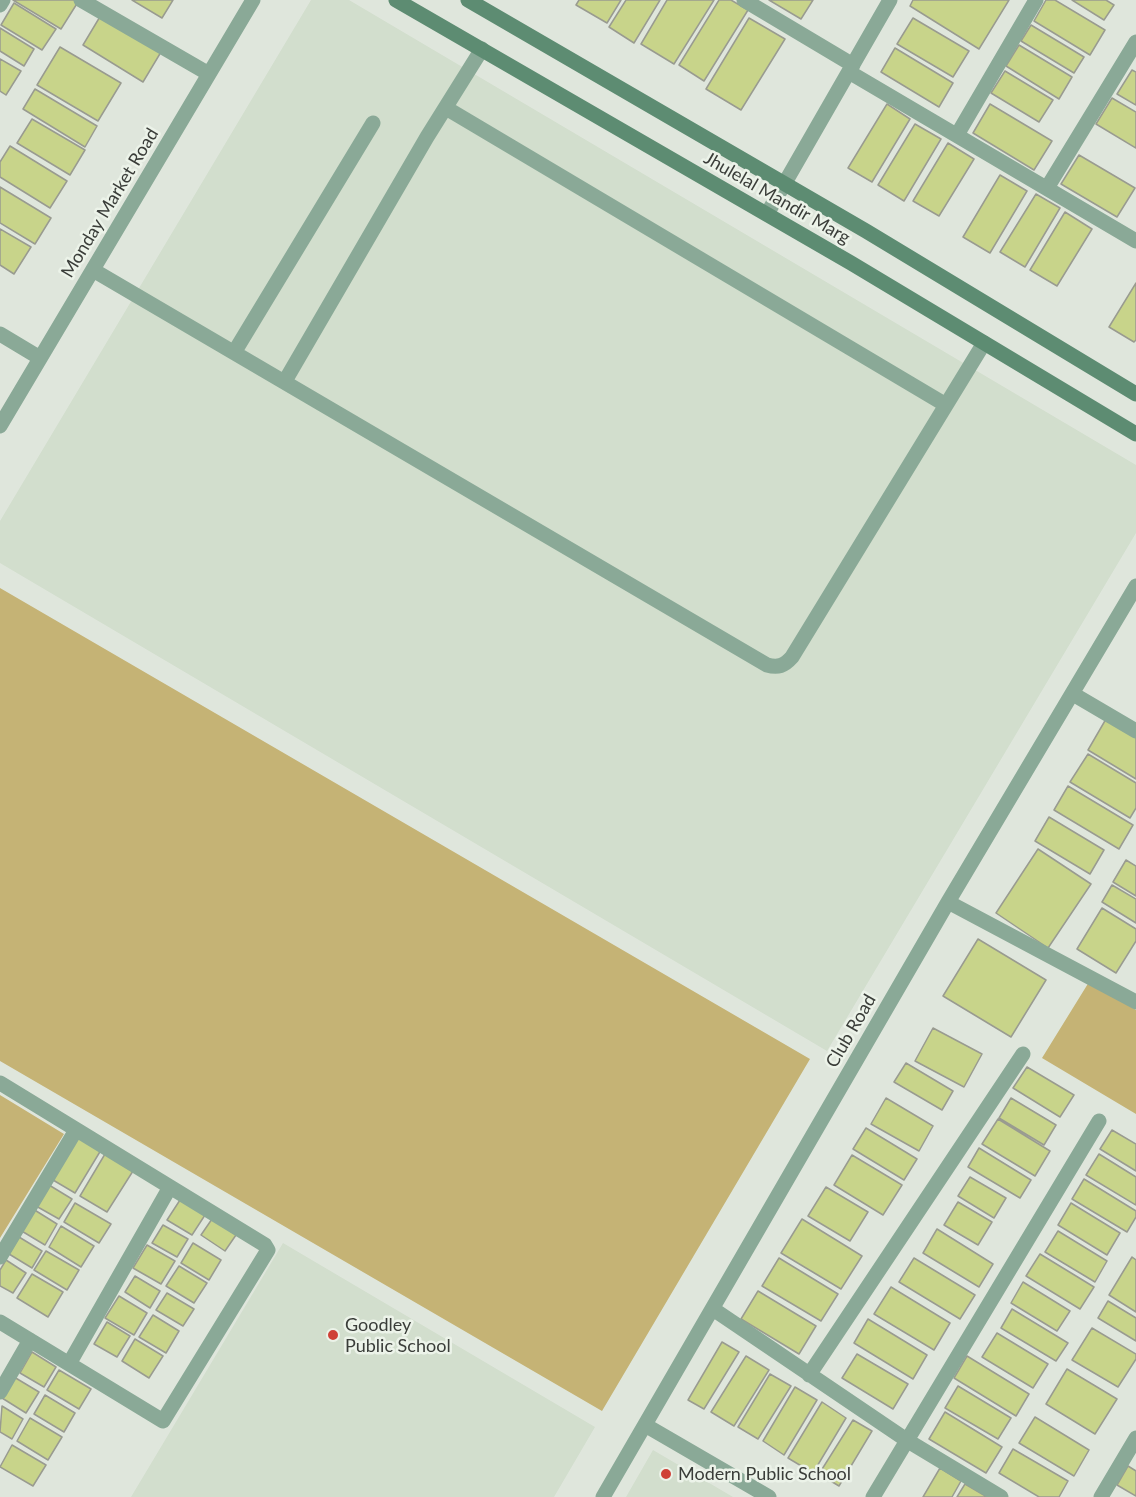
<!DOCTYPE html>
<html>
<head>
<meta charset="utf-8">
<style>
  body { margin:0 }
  canvas { display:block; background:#dfe6dc }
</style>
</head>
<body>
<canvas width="1136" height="1497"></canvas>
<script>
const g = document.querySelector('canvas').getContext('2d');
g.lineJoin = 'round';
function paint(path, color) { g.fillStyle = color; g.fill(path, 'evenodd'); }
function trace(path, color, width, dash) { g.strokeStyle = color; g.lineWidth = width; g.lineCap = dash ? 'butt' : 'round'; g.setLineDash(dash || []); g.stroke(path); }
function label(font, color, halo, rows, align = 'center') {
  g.font = font + ' Lato,sans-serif'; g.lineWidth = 5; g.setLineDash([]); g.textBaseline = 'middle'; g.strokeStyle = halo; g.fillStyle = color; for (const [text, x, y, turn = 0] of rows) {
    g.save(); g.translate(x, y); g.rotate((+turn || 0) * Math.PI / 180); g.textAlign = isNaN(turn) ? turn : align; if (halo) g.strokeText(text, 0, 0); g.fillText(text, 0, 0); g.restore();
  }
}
paint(new Path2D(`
  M311 0H349L1136 465V533L827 1051 0 563V521Z
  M283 1243 595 1427 554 1497H131Z
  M653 1450 733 1497H626Z`), '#d2decd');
paint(new Path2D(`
  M0 588 810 1059 602 1411 0 1061Z
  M1089 982 1136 1010V1114L1042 1058Z
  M0 1095 64 1134 0 1238Z`), '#c5b375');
const building = new Path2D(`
  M13 0H74L78 2 61 29Z
  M132 0H173L162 18Z
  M579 0H621L607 23 576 5Z
  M626 0H660L634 43 609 27Z
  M667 0H714L674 64 641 44Z
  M719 0H731L748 10 704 81 679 65Z
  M769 0H813L801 19Z
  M913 0H1009L979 49 910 6Z
  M1046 0H1055L1105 30 1090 55 1034 21Z
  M1072 0H1106L1114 5 1104 20Z
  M14 3 56 29 42 50 1 25Z
  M101 15 161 52 143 82 83 45Z
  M749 18 785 39 741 110 706 89Z
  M913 18 969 51 953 77 897 44Z
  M1031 25 1084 57 1074 73 1021 41Z
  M0 28 34 49 24 66 0 51Z
  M1019 45 1072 77 1059 99 1006 66Z
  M60 47 121 83 98 121 37 85Z
  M895 48 953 83 939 107 881 72Z
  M0 59 21 71 6 95 0 91Z
  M1132 70 1136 72V105L1117 94Z
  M1005 71 1053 100 1039 122 991 93Z
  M35 89 97 126 85 147 23 109Z
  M1112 98 1136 112V148L1096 124Z
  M887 104 910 119 872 182 848 168Z
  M990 104 1052 141 1034 170 973 133Z
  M32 119 85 150 70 175 17 143Z
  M915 124 941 139 904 201 878 185Z
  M948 143 974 159 939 216 913 201Z
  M10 146 67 181 50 208 0 177V162Z
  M1079 155 1135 188 1117 217 1061 184Z
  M1000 175 1027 191 990 253 963 237Z
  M0 187 51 218 35 244 0 223Z
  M1036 194 1060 208 1025 267 1000 252Z
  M1065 212 1092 229 1057 286 1030 270Z
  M0 229 31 247 14 274 0 265Z
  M1136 283V340L1134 342 1109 327Z
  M1106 719 1136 737V779L1088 750Z
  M1088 754 1136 783V808L1130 818 1070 782Z
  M1068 786 1133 825 1119 849 1054 810Z
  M1049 817 1104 850 1090 874 1035 841Z
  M1038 849 1091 884 1048 948 996 913Z
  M1126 860 1136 866V896L1113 882Z
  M1112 885 1136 899V923L1102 902Z
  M1102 908 1136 929V941L1116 973 1077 949Z
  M978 939 1046 980 1011 1037 943 996Z
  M933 1028 982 1054 964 1087 915 1061Z
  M906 1063 953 1091 942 1110 894 1082Z
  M1027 1067 1074 1095 1060 1117 1013 1088Z
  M886 1098 933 1126 919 1151 871 1124Z
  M1011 1098 1056 1125 1044 1145 999 1118Z
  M998 1119 1050 1151 1035 1176 982 1144Z
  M866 1128 917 1159 904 1180 853 1149Z
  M1112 1130 1136 1144V1171L1100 1149Z
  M78 1137 101 1150 75 1193 53 1180Z
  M979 1148 1031 1180 1020 1198 968 1167Z
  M105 1154 133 1171 107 1212 80 1196Z
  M1099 1154 1136 1177V1205L1086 1175Z
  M852 1155 902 1185 883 1215 834 1185Z
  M970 1177 1006 1198 994 1218 958 1196Z
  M1084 1179 1136 1211V1217L1127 1232 1072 1199Z
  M49 1185 72 1199 59 1219 36 1206Z
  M826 1187 868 1212 850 1241 808 1216Z
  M180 1200 205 1215 192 1235 167 1220Z
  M958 1202 992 1222 978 1245 944 1225Z
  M75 1203 111 1224 99 1243 64 1222Z
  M1071 1203 1120 1233 1107 1255 1058 1225Z
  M33 1209 57 1224 45 1245 20 1230Z
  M212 1219 236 1235 225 1251 201 1235Z
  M802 1219 862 1256 841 1289 781 1253Z
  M163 1225 188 1239 177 1257 152 1243Z
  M61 1226 94 1246 81 1267 49 1247Z
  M937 1229 993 1264 979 1287 923 1253Z
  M1058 1231 1107 1261 1095 1282 1045 1252Z
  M19 1237 42 1251 32 1268 9 1254Z
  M193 1243 221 1260 209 1280 181 1263Z
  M147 1245 175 1261 161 1284 133 1268Z
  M46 1251 79 1270 67 1290 34 1270Z
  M1040 1254 1094 1287 1080 1309 1026 1276Z
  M1132 1257 1136 1260V1312L1109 1295Z
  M779 1258 838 1294 821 1321 762 1286Z
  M914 1258 975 1295 960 1319 899 1282Z
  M6 1260 26 1273 13 1293 0 1286V1270Z
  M179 1266 207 1283 194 1303 166 1286Z
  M32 1274 63 1292 48 1317 17 1298Z
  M135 1276 160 1291 150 1308 125 1292Z
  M1023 1282 1070 1311 1057 1331 1011 1303Z
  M891 1287 950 1323 934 1350 874 1314Z
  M758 1291 816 1326 799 1354 741 1319Z
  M167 1293 194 1309 183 1326 156 1310Z
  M119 1296 147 1313 134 1335 105 1318Z
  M1108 1301 1136 1318V1341L1098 1318Z
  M1012 1309 1068 1343 1056 1361 1001 1328Z
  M153 1315 179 1331 166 1353 139 1337Z
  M868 1319 927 1355 913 1379 854 1343Z
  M107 1322 130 1336 117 1357 94 1344Z
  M1092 1328 1136 1354V1359L1118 1387 1072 1360Z
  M997 1333 1048 1364 1033 1388 982 1357Z
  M135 1339 163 1356 149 1378 122 1361Z
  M722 1342 739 1352 704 1409 688 1400Z
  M32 1352 56 1367 44 1387 20 1373Z
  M857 1354 908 1384 893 1409 842 1378Z
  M746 1356 769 1370 734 1426 711 1412Z
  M967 1356 1029 1394 1016 1416 954 1378Z
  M1067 1369 1117 1399 1095 1434 1046 1404Z
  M59 1370 91 1389 79 1409 47 1390Z
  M770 1374 791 1386 758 1439 738 1427Z
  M14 1377 39 1392 26 1413 2 1398Z
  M958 1386 1011 1418 998 1439 945 1408Z
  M795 1387 817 1400 784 1455 763 1441Z
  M45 1395 75 1413 64 1432 34 1414Z
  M822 1402 846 1418 813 1473 788 1458Z
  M2 1406 23 1419 12 1439 0 1432Z
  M945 1412 1002 1447 986 1473 929 1439Z
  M1035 1417 1089 1450 1074 1476 1019 1443Z
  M30 1418 62 1437 48 1460 17 1441Z
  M853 1420 872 1431 839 1486 819 1474Z
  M12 1445 46 1465 33 1486 0 1467Z
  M1013 1449 1068 1481 1059 1497H1039L999 1473Z
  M1128 1466 1136 1471V1496L1117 1485Z
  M940 1468 961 1481 952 1497H923Z
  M965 1484 987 1497H957Z`);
paint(building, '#c8d48a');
trace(building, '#999b90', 1.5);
trace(new Path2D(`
  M81 0 209 74
  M744 0 853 65
  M0 5 3 0
  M849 72 1136 241
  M446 108 946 405
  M957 135 1036 0
  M1047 188 1136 42
  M767 214 890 0
  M93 270 767 665C778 668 784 666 792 657L984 343
  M0 334 40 358
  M235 351 373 123
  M285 381 427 137 482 49
  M0 426 253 0
  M1073 694 1136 731
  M948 902 1136 1002
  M0 1083 265 1245 268 1250 163 1421 0 1322
  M0 1257 76 1130
  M713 1309 908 1441 1001 1497
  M69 1364 170 1187
  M809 1375 1023 1054
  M0 1392 30 1340
  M645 1425 769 1497
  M603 1497 948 902 1136 586
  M873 1497 1099 1121
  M1101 1497 1136 1438`), '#8aa997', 15);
trace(new Path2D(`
  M396 0 851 263 1136 434
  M468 0 866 231 1136 394`), '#5d8c72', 15);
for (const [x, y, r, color] of [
  [333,1335,6,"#cf4137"],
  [666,1474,6,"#cf4137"]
]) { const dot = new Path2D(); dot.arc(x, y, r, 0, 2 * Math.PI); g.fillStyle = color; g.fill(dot); trace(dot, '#ecf3e9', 2); }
label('18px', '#3a3d39', '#ecf3e9', [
  ["Jhulelal Mandir Marg",777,198,30],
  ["Monday Market Road",110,203,-59],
  ["Club Road",851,1031,-60]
]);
label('18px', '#3a3d39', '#ecf3e9', [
  ["Goodley",345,1325],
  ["Public School",345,1346],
  ["Modern Public School",678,1474]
], 'left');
</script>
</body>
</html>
